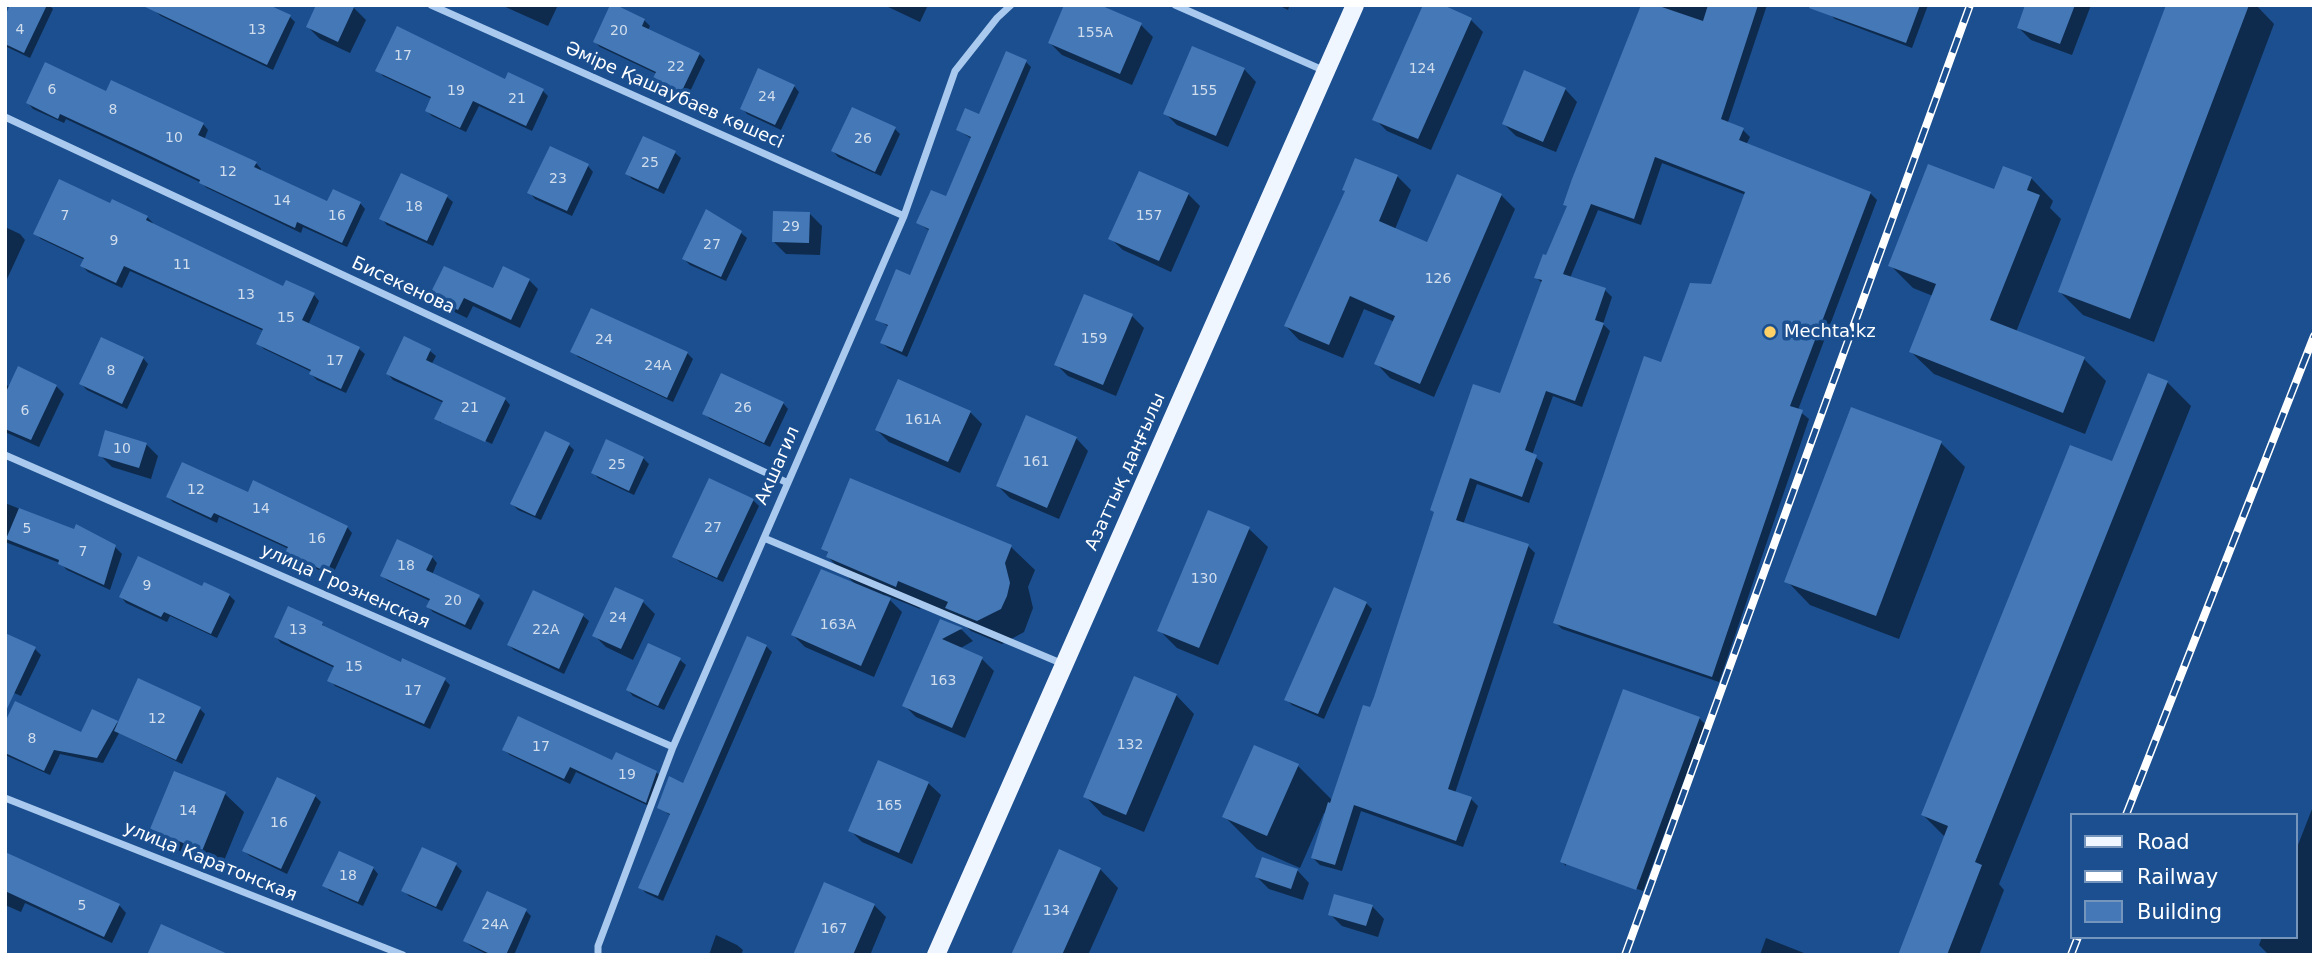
<!DOCTYPE html>
<html>
<head>
<meta charset="utf-8">
<style>
  body { margin:0 }
  #map { position:relative; width:2319px; height:960px; overflow:hidden; background:#1b4f8f; font-family:"DejaVu Sans",sans-serif }
  canvas { display:block }
  .frame { position:absolute; inset:0; border:7px solid #fff; pointer-events:none }
  .legend { position:absolute; left:2070px; top:813px; width:228px; height:126px; box-sizing:border-box; background:#1b4f8f; border:2px solid #7695bc; margin:0; padding:9px 12px; list-style:none; font-size:21px; color:#fff }
  .legend li { display:flex; align-items:center; gap:14px; height:35px }
  .legend b { width:35px; border:2px solid #7695bc }
</style>
</head>
<body>
<div id="map">
<canvas width="2319" height="960"></canvas>
<div class="frame"></div>
<ul class="legend">
<li><b style="height:9px;background:#f0f6ff"></b>Road</li>
<li><b style="height:9px;background:#fff"></b>Railway</li>
<li><b style="height:19px;background:#4478b7"></b>Building</li>
</ul>
</div>
<script>
const g = document.querySelector('canvas').getContext('2d');
g.lineJoin = 'round';
function paint(path, color) { g.fillStyle = color; g.fill(path, 'evenodd'); }
function trace(path, color, width, dash) { g.strokeStyle = color; g.lineWidth = width; g.lineCap = dash ? 'butt' : 'round'; g.setLineDash(dash || []); g.stroke(path); }
function label(font, color, halo, rows, align = 'center') {
  g.font = font + ' "DejaVu Sans",sans-serif'; g.lineWidth = 7; g.setLineDash([]); g.textBaseline = 'middle'; g.strokeStyle = halo; g.fillStyle = color; for (const [text, x, y, turn = 0] of rows) {
    g.save(); g.translate(x, y); g.rotate((+turn || 0) * Math.PI / 180); g.textAlign = isNaN(turn) ? turn : align; if (halo) g.strokeText(text, 0, 0); g.fillText(text, 0, 0); g.restore();
  }
}
paint(new Path2D(`
  M12 5H49L53 9 30 58 5 46V20Z
  M501 5H558L548 26Z
  M884 5H928L920 22Z
  M1278 5H1290L1288 10Z
  M1438 5 1471 20 1483 32 1431 150 1387 131 1375 119Z
  M1643 5H1767L1728 122 1743 130 1750 137 1746 145 1870 193 1877 200 1798 410 1809 419 1719 682 1562 629 1555 622 1662 364 1712 286 1746 195 1662 163 1641 225 1598 210 1570 278 1605 290 1612 297 1603 324 1610 331 1582 407 1553 396 1532 455 1543 463 1529 503 1477 484 1463 525 1528 546 1535 553 1455 793 1471 799 1478 806 1463 847 1361 811 1342 871 1320 865 1313 858 1327 814 1324 813 1300 868 1257 849 1224 816 1298 766 1333 801 1501 396 1542 283 1536 277 1547 257 1568 207Z
  M1833 5H1928L1912 48 1835 19 1830 14Z
  M2027 5H2091L2072 55 2031 40 2019 28Z
  M2167 5H2256L2274 24 2154 342 2083 315 2060 292Z
  M354 8 366 20 350 53 320 39 308 27Z
  M155 11 290 17 295 22 273 70 161 16Z
  M644 20 650 26 648 30 699 54 705 60 686 100 659 87 653 81 657 74 600 47 595 42Z
  M1141 25 1153 37 1132 85 1062 55 1050 43Z
  M1026 62 1031 67 907 357 888 348 882 343 889 327 877 319 911 277 930 231 918 223 947 199 972 139 958 130 980 116Z
  M1244 69 1256 82 1228 147 1177 125 1165 113Z
  M378 70 506 81 543 91 548 96 532 131 479 106 466 132 432 116 427 111 432 99 383 76Z
  M794 86 799 92 781 130 747 114 742 108Z
  M1565 89 1577 102 1556 152 1516 136 1504 124Z
  M107 93 203 124 208 130 204 140 256 163 261 169 260 172 328 203H360L365 209 347 247 303 227 301 233 207 188 200 182 66 119 64 123 33 109 28 103Z
  M895 129 900 134 881 176 838 157 833 151Z
  M675 153 681 158 664 194 632 179 627 173Z
  M588 166 593 172 572 216 535 199 530 193Z
  M402 176 447 197 453 202 433 246 387 225 382 219Z
  M1397 176 1411 190 1395 229 1428 244 1501 195 1515 209 1434 397 1390 378 1377 364 1395 322 1364 309 1343 358 1299 340 1286 326 1347 192Z
  M2031 178 2053 201 2050 208 2061 219 2016 332 2084 359 2106 381 2085 434 1934 374 1911 352 1933 296 1913 288 1890 265 1995 191Z
  M1188 194 1200 206 1171 272 1123 250 1110 238Z
  M111 205 147 217 153 223 152 225 284 288 314 295 319 301 308 325 359 349 365 354 346 393 317 380 311 374 312 372 264 349 258 343 264 331 130 271 122 288 88 272 82 266 85 260 41 239 35 233Z
  M810 214 822 226 820 255 786 254 774 242Z
  M5 227 20 234 25 240 7 279Z
  M741 233 747 238 726 281 690 265 684 259Z
  M529 280 538 289 520 328 473 306 467 318 440 305 431 295 494 291Z
  M592 310 687 353 693 359 673 402 578 357 573 351Z
  M1132 316 1144 328 1116 396 1068 376 1056 364Z
  M430 351 436 356 431 365 505 399 510 405 492 444 441 420V423L437 419 444 403 393 380 388 374Z
  M143 358 148 364 127 409 87 390 81 384Z
  M2149 375 2167 382 2191 406 1999 884 2004 890 1979 955H1900L1945 837 1923 815 2113 464Z
  M5 384 10 387 56 386 64 394 39 447 5 432Z
  M783 403 788 409 770 447 710 419 704 413Z
  M970 412 982 424 960 473 889 442 877 430Z
  M1076 438 1088 451 1059 519 1010 498 998 486Z
  M1941 443 1965 467 1899 639 1810 605 1787 581Z
  M146 444 158 456 151 479 112 467 100 455Z
  M569 445 574 450 541 520 518 510 512 504Z
  M643 458 649 464 634 495 598 478 593 472Z
  M851 480 1011 547 1035 570 1028 587 1033 608 1024 632 1002 644 971 631 958 619 922 604 920 609 885 595 902 612 874 677 805 647 793 635 856 585 828 557 829 554 823 548Z
  M248 495 347 527 352 533 332 576 293 558 288 553 289 549 219 517 217 523 173 502 168 497Z
  M753 500 759 506 723 582 680 562 674 557Z
  M5 503 115 547 122 554 110 590 67 570 60 563 5 542Z
  M1209 512 1249 529 1268 547 1218 665 1177 648 1159 630Z
  M432 557 437 563 432 575 478 597 484 603 471 630 433 612 428 607 430 601 388 581 382 576Z
  M203 588 229 595 235 601 217 638 170 616 167 622 126 603 121 597Z
  M534 592 583 616 589 621 564 674 514 650 509 645Z
  M643 602 655 614 633 660 606 647 594 635Z
  M1366 603 1372 609 1324 719 1292 705 1286 699Z
  M941 621 962 630 973 641 959 649 982 659 994 671 965 738 916 717 904 705Z
  M322 624 328 630 402 664 445 680 450 685 430 729 335 686 330 680 335 668 281 643 276 637Z
  M766 646 772 652 663 901 646 893 640 887 671 816 659 807 684 785Z
  M35 649 41 655 21 696 5 689Z
  M680 660 686 665 664 710 633 696 628 690Z
  M1176 695 1194 714 1144 832 1103 815 1085 796Z
  M200 709 205 714 182 764 119 733 103 763 60 754 50 775 5 755V726L82 734 116 722 119 724Z
  M1699 718 1705 724 1643 891 1566 863V866L1562 862Z
  M504 750 656 772 662 778 651 807 576 772 570 784 510 755Z
  M879 762 928 783 941 795 912 864 862 842 850 830Z
  M175 773 225 794 244 812 221 868 170 847 152 829Z
  M315 796 321 802 287 874 250 856 244 851Z
  M2314 804V955H2269L2259 945 2262 937H2296V850Z
  M5 854 119 905 126 913 112 943 25 903 21 912 5 905Z
  M456 865 462 871 442 911 409 896 403 890Z
  M373 868 378 874 363 906 330 891 324 885Z
  M1100 869 1118 888 1088 955H1013Z
  M1297 870 1309 883 1303 900 1269 889 1257 877Z
  M874 905 886 917 870 955H795Z
  M1372 906 1384 919 1378 937 1342 926 1330 914Z
  M526 911 531 916 514 955H488L471 946 465 941Z
  M716 935 737 945 743 950 741 955H709Z
  M1766 938 1809 955H1760Z`), '#0007');
paint(new Path2D(`
  M10 5H47L24 53 5 44V16Z
  M141 5H269L291 15 267 65Z
  M316 5H355L338 42 306 27Z
  M610 5H616L645 19 642 26 700 53 680 95 651 82 656 72 593 42Z
  M1064 5H1100L1142 23 1120 74 1048 43Z
  M1423 5H1443L1472 18 1418 139 1372 120Z
  M1641 5H1656L1703 21 1708 5H1758L1721 119 1744 128 1739 140 1871 192 1790 406 1803 410 1712 677 1553 623 1644 356 1661 362 1690 283 1711 284 1745 192 1655 157 1634 219 1591 204 1563 274 1606 288 1595 320 1604 323 1575 401 1546 391 1525 450 1537 455 1522 497 1470 478 1456 520 1529 544 1448 789 1472 797 1456 841 1354 805 1335 865 1311 858 1328 802 1330 803 1363 705 1370 707 1374 697 1434 512 1430 510 1473 384 1500 393 1542 280 1534 278 1543 254 1546 255 1567 206 1563 205 1572 179Z
  M1810 5H1920L1906 43 1809 8Z
  M2025 5H2075L2060 44 2017 28Z
  M2166 5H2249L2130 319 2058 292Z
  M397 26 505 79 508 72 544 89 526 126 473 101 460 128 425 111 431 97 375 71Z
  M1192 46 1245 68 1216 136 1163 114Z
  M1006 51 1027 60 902 352 880 343 888 325 875 320 896 269 910 275 929 229 916 223 931 190 946 196 971 137 956 130 965 108 979 114Z
  M45 62 106 91 111 80 204 123 198 135 257 162 254 167 327 201 333 189 361 202 342 243 297 222 295 228 199 183 200 180 144 153 60 114 58 119 26 103Z
  M758 68 795 85 775 125 740 109Z
  M1524 70 1566 88 1543 142 1502 124Z
  M852 107 896 127 875 172 831 151Z
  M643 136 676 151 658 189 625 174Z
  M550 146 589 164 567 211 527 193Z
  M1355 158 1398 175 1379 221 1427 242 1457 174 1502 194 1420 384 1374 364 1395 316 1350 296 1329 345 1284 326 1345 191 1342 190Z
  M1928 164 1994 189 2003 166 2032 177 2027 190 2040 195 1990 320 2085 357 2063 413 1909 352 1936 284 1888 266Z
  M1139 171 1189 193 1159 261 1108 239Z
  M401 173 448 195 427 241 379 219Z
  M59 179 110 203 112 199 148 216 146 220 283 286 286 280 315 293 302 320 360 347 341 389 309 374 311 370 256 344 263 329 124 266 116 283 80 266 84 258 33 234Z
  M706 209 742 231 721 277 682 259Z
  M773 211 810 212 809 243 772 242Z
  M444 266 493 288 503 266 530 279 511 320 464 298 458 310 429 296Z
  M1084 294 1133 314 1103 385 1054 365Z
  M591 308 688 352 667 398 570 352Z
  M404 336 431 349 426 360 506 398 485 442 434 419 443 401 386 374Z
  M101 337 144 357 122 404 79 384Z
  M18 366 57 385 31 440 5 429V394Z
  M721 373 784 402 764 443 702 414Z
  M2148 373 2168 381 1975 862 1982 865 1947 955H1898L1948 826 1921 815 2070 445 2112 461Z
  M898 379 971 411 948 462 875 430Z
  M1851 407 1942 441 1876 616 1784 582Z
  M1026 415 1077 437 1047 508 996 486Z
  M105 430 147 443 139 468 98 456Z
  M545 431 570 443 535 516 510 504Z
  M606 439 644 457 629 491 591 473Z
  M182 462 248 492 253 480 348 526 327 572 285 553 288 547 214 513 211 518 166 497Z
  M709 478 754 499 717 578 672 557Z
  M850 478 1012 545 1005 563 1010 583 1007 596 1001 609 977 621 945 608 948 602 898 581 896 587 826 557 828 552 821 549Z
  M19 508 74 529 76 524 116 545 104 585 58 564 59 560 6 539Z
  M1208 510 1250 527 1199 648 1157 631Z
  M397 539 433 556 426 570 480 595 465 625 426 607 430 599 380 576Z
  M138 556 202 586 204 582 230 594 211 634 164 612 161 617 119 597Z
  M821 569 891 598 861 666 791 635Z
  M615 587 644 600 621 649 592 636Z
  M1334 587 1367 602 1318 714 1284 700Z
  M533 590 584 614 559 669 507 645Z
  M288 606 323 622 322 625 401 662 402 658 446 678 424 724 327 681 334 666 274 637Z
  M940 619 963 628 942 639 983 657 952 728 902 706Z
  M5 633 36 647 5 713Z
  M747 636 767 645 658 896 638 888 670 814 657 808 669 776 683 783Z
  M648 643 681 658 658 706 626 690Z
  M1134 676 1177 694 1126 815 1083 797Z
  M138 678 201 707 176 760 114 731Z
  M1623 689 1700 717 1636 890 1560 862Z
  M15 701 81 732 92 709 118 721 97 758 54 750 44 771 5 753V722Z
  M518 716 612 760 616 752 657 771 646 803 570 767 564 779 502 750Z
  M1254 745 1299 764 1267 836 1222 817Z
  M878 760 929 782 899 853 848 831Z
  M174 771 226 792 202 851 150 829Z
  M277 777 316 795 281 869 242 851Z
  M422 847 457 863 436 907 401 891Z
  M1059 849 1101 868 1062 955H1011Z
  M339 851 374 867 358 902 322 886Z
  M5 852 120 904 104 937 5 891Z
  M1262 857 1298 869 1291 889 1255 877Z
  M824 882 875 904 853 955H793Z
  M487 891 527 909 506 955H492L463 941Z
  M1334 894 1373 905 1366 926 1328 915Z
  M161 924 230 955H147Z`), '#4478b7');
trace(new Path2D(`
  M431 5 904 216
  M1175 5 1325 71
  M5 117 788 483
  M5 455 673 747
  M764 538 1063 664
  M5 798 403 955
  M598 955V946L673 747 904 216 955 71 997 18 1011 5`), '#a9c9ee', 7);
trace(new Path2D(`
  M936 955 1355 5`), '#f0f6ff', 18);
const rail = new Path2D(`
  M2126 815 2314 336
  M1625 955 1970 5
  M2071 955 2078 937`);
trace(rail, '#fff', 8);
trace(rail, '#1b4f8f', 5, [16]);
for (const [x, y, r, color] of [
  [1770,332,7,"#ffd166"]
]) { const dot = new Path2D(); dot.arc(x, y, r, 0, 2 * Math.PI); g.fillStyle = color; g.fill(dot); trace(dot, '#1b4f8f', 2.5); }
label('14px', '#d0dded', null, [
  ["4",20,30],
  ["13",257,30],
  ["20",619,31],
  ["155А",1095,33],
  ["17",403,56],
  ["22",676,67],
  ["124",1422,69],
  ["6",52,90],
  ["19",456,91],
  ["155",1204,91],
  ["24",767,97],
  ["21",517,99],
  ["8",113,110],
  ["10",174,138],
  ["26",863,139],
  ["25",650,163],
  ["12",228,172],
  ["23",558,179],
  ["14",282,201],
  ["18",414,207],
  ["7",65,216],
  ["16",337,216],
  ["157",1149,216],
  ["29",791,227],
  ["9",114,241],
  ["27",712,245],
  ["11",182,265],
  ["126",1438,279],
  ["13",246,295],
  ["15",286,318],
  ["159",1094,339],
  ["24",604,340],
  ["17",335,361],
  ["24А",658,366],
  ["8",111,371],
  ["21",470,408],
  ["26",743,408],
  ["6",25,411],
  ["161А",923,420],
  ["10",122,449],
  ["161",1036,462],
  ["25",617,465],
  ["12",196,490],
  ["14",261,509],
  ["27",713,528],
  ["5",27,529],
  ["16",317,539],
  ["7",83,552],
  ["18",406,566],
  ["130",1204,579],
  ["9",147,586],
  ["20",453,601],
  ["24",618,618],
  ["163А",838,625],
  ["13",298,630],
  ["22А",546,630],
  ["15",354,667],
  ["163",943,681],
  ["17",413,691],
  ["12",157,719],
  ["8",32,739],
  ["132",1130,745],
  ["17",541,747],
  ["19",627,775],
  ["165",889,806],
  ["14",188,811],
  ["16",279,823],
  ["18",348,876],
  ["5",82,906],
  ["134",1056,911],
  ["24А",495,925],
  ["167",834,929]
]);
label('18px', '#fff', '#1b4f8f', [
  ["Әміре Қашаубаев көшесі",674,96,24],
  ["Бисекенова",403,286,25],
  ["Акшагил",778,466,-66],
  ["Азаттық даңғылы",1126,472,-66],
  ["улица Грозненская",345,587,24],
  ["улица Каратонская",210,862,22]
]);
label('18px', '#fff', '#1b4f8f', [
  ["Mechta.kz",1784,332]
], 'left');
</script>
</body>
</html>
